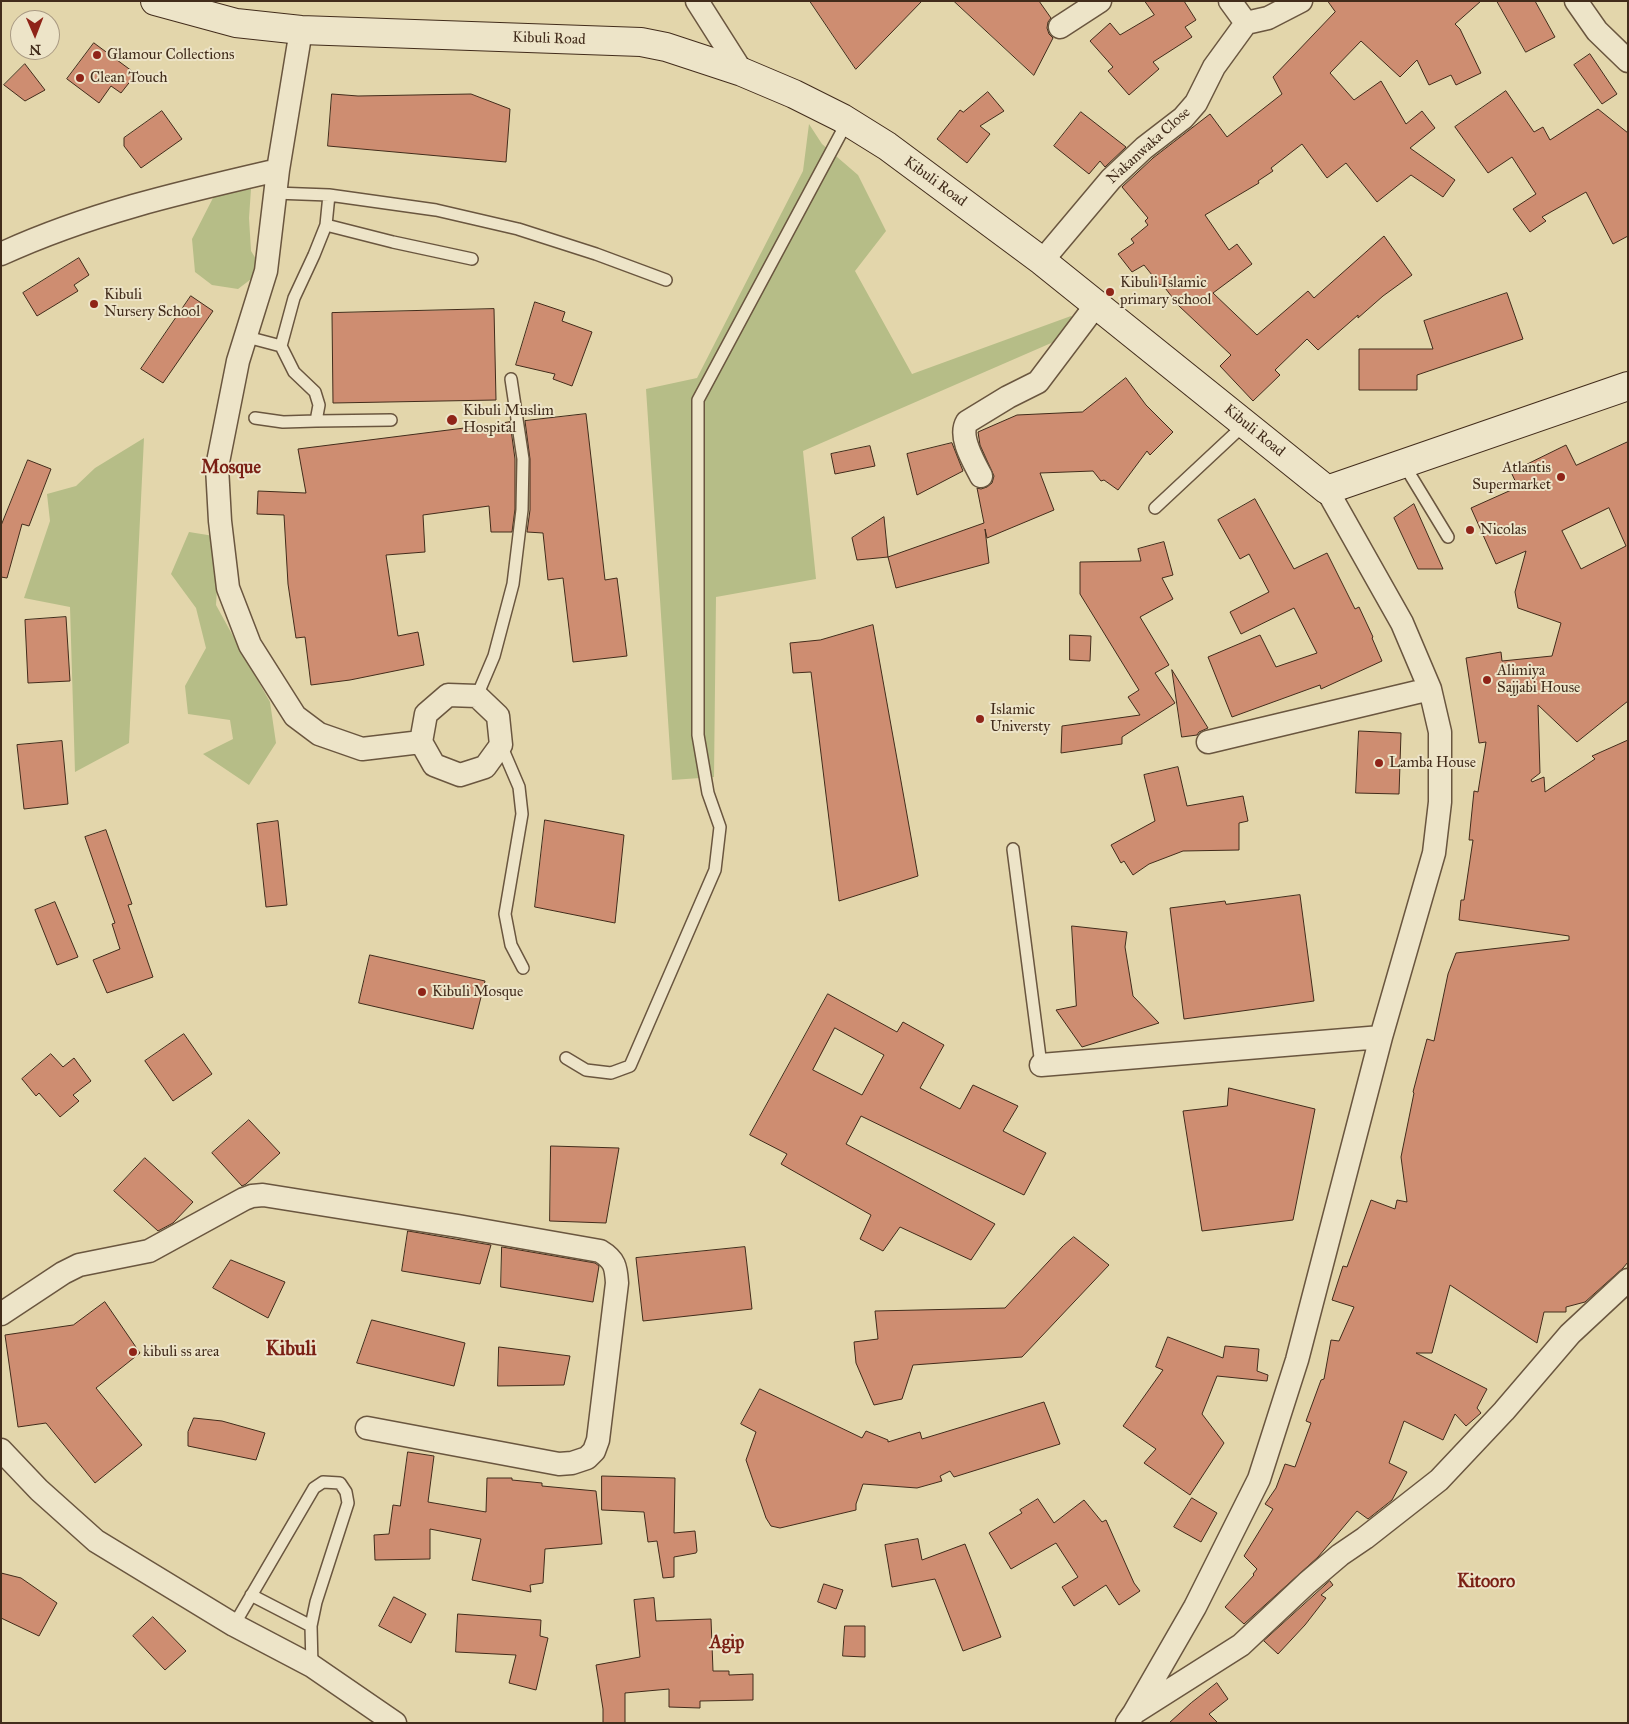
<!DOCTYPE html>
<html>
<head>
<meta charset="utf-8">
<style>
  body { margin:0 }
  #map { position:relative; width:1629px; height:1724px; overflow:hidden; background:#e3d6ab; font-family:"IM FELL Great Primer",serif }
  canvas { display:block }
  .frame { position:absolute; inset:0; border:2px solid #422c1b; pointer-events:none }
  .north { position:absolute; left:10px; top:10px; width:50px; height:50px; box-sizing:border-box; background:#ede4c8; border:1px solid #a99a83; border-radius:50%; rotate:179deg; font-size:14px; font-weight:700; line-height:20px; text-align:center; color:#422c1b }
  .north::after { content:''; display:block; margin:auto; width:18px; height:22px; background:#8f2418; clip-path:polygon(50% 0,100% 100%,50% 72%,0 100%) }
</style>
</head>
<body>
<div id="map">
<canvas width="1629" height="1724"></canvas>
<div class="frame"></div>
<div class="north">N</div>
</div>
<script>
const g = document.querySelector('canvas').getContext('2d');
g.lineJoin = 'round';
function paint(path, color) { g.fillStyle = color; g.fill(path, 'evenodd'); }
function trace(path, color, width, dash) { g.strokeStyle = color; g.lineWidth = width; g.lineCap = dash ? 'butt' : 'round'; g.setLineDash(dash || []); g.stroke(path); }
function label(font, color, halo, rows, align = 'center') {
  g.font = font + ' "IM FELL Great Primer",serif'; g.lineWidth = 4; g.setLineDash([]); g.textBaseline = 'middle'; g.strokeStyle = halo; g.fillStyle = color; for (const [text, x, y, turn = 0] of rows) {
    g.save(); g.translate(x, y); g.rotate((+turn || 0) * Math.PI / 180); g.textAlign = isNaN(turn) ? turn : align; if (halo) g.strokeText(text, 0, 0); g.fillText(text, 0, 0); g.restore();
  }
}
paint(new Path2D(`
  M809 124 822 144 858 175 886 231 855 271 912 374 1071 316 1088 327 803 451 816 579 716 597 714 777 672 780 646 389 697 378 803 171Z
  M251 189 249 218 251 251 263 270 238 289 212 285 195 272 192 239 214 196Z
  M144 438 129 743 75 772 70 607 24 598 50 521 47 494 76 486 95 468Z
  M189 532 220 537 216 605 244 656 270 702 276 743 249 785 203 754 233 739 230 720 188 714 185 686 206 648 196 608 171 574Z`), '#b6bd87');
const building = new Path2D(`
  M810 1H922L856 69Z
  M954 1H1039L1051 18 1048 22 1047 28 1049 34 1053 38 1034 75Z
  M1145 1H1184L1196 20 1185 27 1192 37 1153 62 1159 69 1129 95 1108 71 1113 67 1090 41 1110 23 1120 35 1154 15Z
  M1328 1H1481L1455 24 1460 29 1481 73 1456 85 1451 75 1429 85 1417 60 1400 77 1361 41 1330 73 1354 100 1381 81 1406 124 1422 111 1435 128 1410 148 1455 180 1443 197 1411 175 1377 202 1346 163 1327 178 1302 144 1271 168 1273 171 1258 181 1259 183 1205 215 1229 250 1237 244 1252 264 1213 293 1257 335 1308 291 1314 298 1384 236 1412 275 1383 296 1358 318V315L1318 350 1307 339 1275 370 1280 375 1253 401 1220 366 1231 355 1179 306 1162 284 1160 285 1144 265 1132 272 1118 254 1134 243 1131 239 1148 225 1145 221 1148 218 1122 187 1153 158 1210 114 1227 137 1282 94 1273 77 1335 12Z
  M1497 1H1535L1555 37 1526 52Z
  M94 43 136 74 121 93 111 86 99 103 67 79Z
  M1590 54 1617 94 1602 104 1574 65Z
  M25 64 45 90 25 101 4 85Z
  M1506 91 1534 132 1543 127 1550 140 1598 109 1628 133V236L1613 244 1586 192 1542 217 1546 221 1530 232 1513 209 1536 194 1512 157 1488 173 1455 127Z
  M988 92 1004 111 980 126 990 134 967 163 937 139 960 110 963 112Z
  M332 94 358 96 471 94 510 109 506 162 328 146Z
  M162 111 182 139 141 168 124 146V138Z
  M1081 112 1126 147 1105 167 1100 161 1089 174 1054 146Z
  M79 258 89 275 74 285 78 291 37 316 23 293Z
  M1507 293 1523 339 1417 375V390H1359V349H1433L1424 321Z
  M191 296 213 311 163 383 141 369Z
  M535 302 565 312 562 321 592 332 572 386 553 379 555 374 516 365Z
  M494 309 496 400 333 403 332 313Z
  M1126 378 1146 405 1173 432 1150 455 1147 451 1118 490 1104 480 1101 481 1093 471 1040 473 1054 510 987 538 985 529 989 563 896 588 888 557 984 523 977 488 981 489 987 487 992 483 994 476 980 445 978 432 1017 415 1082 412Z
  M586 414 605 580 617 578 627 656 573 662 563 578 548 580 543 533 527 532 530 510V459L525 421Z
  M510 422 515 459V509L512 532H491L489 506 423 515 425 552 386 555 398 636 418 632 424 665 350 680 311 685 305 637 296 638 288 584 284 515 257 514 258 491 306 493 298 449 496 424V431L499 424Z
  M1628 442V701L1577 742 1538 705 1540 773 1531 780 1532 782 1544 777 1545 792 1595 759 1592 756 1628 740V1262L1623 1268 1585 1302 1566 1307V1312H1544L1537 1343 1450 1285 1432 1353H1416L1487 1389 1477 1408 1481 1413 1466 1426 1455 1414 1443 1440 1404 1421 1389 1463 1407 1472 1392 1500 1368 1519 1357 1511 1318 1557 1244 1624 1225 1607 1254 1575 1253 1574 1257 1569 1244 1556 1273 1509 1265 1504 1276 1488 1285 1464 1295 1467 1311 1423 1306 1421 1321 1380 1324 1379 1331 1340 1339 1341 1354 1307 1332 1300 1343 1266 1347 1267 1371 1200 1395 1209 1397 1200 1407 1202 1401 1157 1414 1093 1413 1092 1427 1039 1434 1041 1448 974 1456 953 1569 940V936L1459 920 1461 900H1464L1473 840H1469L1474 791 1478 792 1486 742 1479 743 1466 658 1501 652 1502 661 1552 656 1561 623 1518 608 1515 592 1526 551 1496 564 1471 508 1518 487 1511 472 1566 445 1576 465ZM1609 508 1626 546 1581 569 1562 531Z
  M952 443 963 471 917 495 907 454Z
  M870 446 875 466 835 474 831 454Z
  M28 460 51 469 29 526 22 524 7 578 1 577V526Z
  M1255 499 1294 569 1327 553 1355 609 1359 607 1373 637 1372 638 1382 661 1321 689 1320 685 1232 717 1208 657 1260 635 1276 667 1317 653 1294 608 1241 634 1230 612 1269 592 1249 554 1240 559 1218 520Z
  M1414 504 1443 569H1418L1394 518Z
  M884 517 888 557 857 560 852 538Z
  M1164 542 1173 575 1162 578 1173 599 1140 617 1169 665 1155 673 1175 703 1122 737V744L1061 753 1062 726 1140 715 1128 697 1139 690 1080 594V562L1141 561 1138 549Z
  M66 617 70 681 28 683 25 620Z
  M873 625 918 876 839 901 811 672 793 673 790 643 820 640Z
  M1070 635 1091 636 1090 661 1070 660Z
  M1172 670 1208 728 1199 732 1197 735 1182 737Z
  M1359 731 1401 733 1399 794 1356 793Z
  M62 741 68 804 24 809 17 745Z
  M1178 767 1187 806 1243 796 1248 821 1239 823V850L1183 851 1149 864 1133 875 1124 861 1121 863 1111 845 1155 821 1144 775Z
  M545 820 624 835 615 923 535 907Z
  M278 821 287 905 266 907 257 824Z
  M106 830 132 904 128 905 153 977 107 993 93 960 120 949 112 924 115 923 85 837Z
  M1300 895 1314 1001 1184 1019 1170 908 1225 901 1226 904Z
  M55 902 78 957 57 965 35 910Z
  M1072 926 1127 932 1125 947 1133 996 1159 1023 1082 1047 1056 1010 1076 1006Z
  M370 955 485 981 473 1029 359 1003Z
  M828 994 897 1032 903 1022 944 1045 920 1088 960 1109 973 1085 1018 1106 1003 1131 1046 1153 1024 1195 861 1116 846 1144 995 1224 971 1260 900 1227 883 1251 860 1239 871 1215 781 1164 787 1154 750 1135ZM835 1028 884 1055 862 1095 813 1070Z
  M184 1034 212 1074 173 1101 145 1061Z
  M51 1054 63 1067 74 1058 91 1081 73 1095 79 1101 60 1117 39 1093 36 1096 22 1079Z
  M1229 1088 1315 1109 1293 1220 1202 1231 1183 1111 1227 1106Z
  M249 1120 280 1153 246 1184 242 1186 212 1153Z
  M551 1146 619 1148 606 1223 550 1221Z
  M145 1158 193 1202 173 1223 158 1231 114 1191Z
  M408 1231 491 1245 480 1284 402 1271Z
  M1074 1237 1109 1265 1022 1357 913 1365 902 1399 874 1405 856 1363 854 1342 878 1339 875 1311 1005 1308 1063 1246Z
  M502 1247 595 1263 599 1266 593 1302 501 1287Z
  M745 1247 752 1309 643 1321 636 1258Z
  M231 1260 285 1282 268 1318 213 1288Z
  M105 1302 140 1353 96 1388 142 1445 95 1483 46 1423 18 1427 5 1335 73 1325Z
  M372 1320 465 1343 454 1386 357 1363Z
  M1168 1337 1223 1358 1225 1346 1259 1349 1257 1371 1268 1375 1267 1381 1217 1376 1202 1414 1224 1443 1190 1495 1144 1463 1156 1449 1123 1426 1163 1370 1156 1367Z
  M499 1347 570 1356 564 1385 498 1386Z
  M760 1389 862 1438 866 1431 888 1440V1442L920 1432 922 1439 1044 1402 1060 1444 954 1477 950 1471 940 1476 942 1481 917 1488 863 1484 856 1504V1510L780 1528 771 1526 766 1518 746 1460 756 1432 741 1424Z
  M194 1418 222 1421 265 1433 256 1460 188 1446V1432Z
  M408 1452 434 1456 428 1502 486 1512 487 1478H512V1480L542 1483V1486L596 1491 602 1544 545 1549 543 1583 530 1585 531 1592 472 1580 481 1539 430 1529V1559L375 1560 374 1535 389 1534 393 1505 400 1506Z
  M602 1476 675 1478 674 1533 695 1531 697 1551 696 1553 674 1557V1577L663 1578 657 1541 648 1542 644 1512 602 1510Z
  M1192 1498 1217 1513 1201 1542 1174 1527Z
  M1038 1499 1054 1523 1084 1500 1102 1522 1106 1520 1134 1583 1140 1591 1119 1605 1106 1585 1074 1606 1062 1587 1078 1577 1056 1543 1011 1569 989 1533 1022 1513 1020 1510Z
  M918 1539 922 1560 965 1544 1001 1637 963 1651 935 1579 892 1587 885 1545Z
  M1 1573 21 1578 57 1603 39 1636 1 1618Z
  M1330 1581 1333 1585 1321 1595 1326 1598 1305 1625 1278 1654 1264 1641Z
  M824 1584 843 1590 836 1609 818 1602Z
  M394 1597 426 1614 411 1643 379 1626Z
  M654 1598 656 1621 711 1619 713 1671H729V1675L753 1674V1700L700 1701V1708L669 1707V1689L625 1693V1723H603V1709L596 1665 640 1657 634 1600Z
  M458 1614 541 1620 540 1636 548 1638 536 1690 509 1683 516 1655 456 1652Z
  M153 1617 186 1651 165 1670 133 1636Z
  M845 1626H865V1657L843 1656Z
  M1217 1683 1228 1699 1209 1714 1218 1723H1169L1191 1703Z`);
paint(building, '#ce8d71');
trace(building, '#422c1b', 1);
const lane = new Path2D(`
  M275 193 329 195 436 210 518 229 596 254 666 280
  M326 225 393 242 472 259
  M247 337 281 346 294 372 315 392 319 405 316 421 391 420
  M281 346 294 298 314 255 326 225 329 195
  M255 418 283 422 316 421
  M1403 463 1448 537
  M1155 508 1245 424
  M477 696 494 656 513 584 522 510 523 459 511 379
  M501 745 519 787 522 814 505 914 511 945 523 968
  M1013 849 1041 1065
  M566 1058 586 1070 611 1073 630 1066 715 870 720 827 708 793 698 735V400L847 122
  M251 1595 311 1626
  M234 1625 314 1488 323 1482 340 1483 346 1492 348 1503 316 1602 311 1626 312 1666`);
const street = new Path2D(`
  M697 1 742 72
  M1230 1 1246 23
  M1576 1 1597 31 1628 61
  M1060 27 1100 1
  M301 30 278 170 266 271 238 361 217 467 220 521 228 588 250 645 295 716 319 734 362 749 421 742
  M1 254C90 213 183 192 278 170
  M1042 261 1111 179 1144 148 1183 118 1196 103 1214 67 1246 23 1268 18 1301 1
  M981 476C974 462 958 437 967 422L1008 397 1038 382 1096 305
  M448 695 477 696 498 716 501 745 485 767 460 775 434 765 421 742 426 714Z
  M1208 742 1430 689
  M1041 1065 1381 1037
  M1 1314 63 1273 79 1265 149 1251 244 1199 252 1196 263 1195 458 1226 600 1251C615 1260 616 1267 617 1283L598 1440 594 1451 587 1458 572 1463 559 1464 367 1428
  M1 1450 39 1490 96 1541 234 1625 312 1666 395 1723
  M1137 1711 1241 1645 1307 1583 1340 1555 1365 1538 1439 1480 1504 1411 1570 1334 1628 1280
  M1127 1723 1134 1713 1195 1607 1259 1479 1297 1360 1381 1037 1434 853 1440 802V732L1430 689 1402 623 1327 490`);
const secondary = new Path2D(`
  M155 1 236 23 301 30 641 42 666 47 742 72 794 94 842 118 887 146 1042 261 1327 490 1628 386`);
trace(lane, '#6a563f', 14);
trace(street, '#6a563f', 25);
trace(secondary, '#422c1b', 30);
trace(lane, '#ede4c8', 11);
trace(street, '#ede4c8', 22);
trace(secondary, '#ede4c8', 28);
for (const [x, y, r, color] of [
  [97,55,5,"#8f2418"],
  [80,78,5,"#8f2418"],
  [1110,292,5,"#8f2418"],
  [94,304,5,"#8f2418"],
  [452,420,6,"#8f2418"],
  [1561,477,5,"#8f2418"],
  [1470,530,5,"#8f2418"],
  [1487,680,5,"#8f2418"],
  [980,719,5,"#8f2418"],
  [1379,763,5,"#8f2418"],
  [422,992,5,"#8f2418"],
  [133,1352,5,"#8f2418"]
]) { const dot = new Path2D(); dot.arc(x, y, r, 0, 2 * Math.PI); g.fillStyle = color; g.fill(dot); trace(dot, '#ede4c8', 2); }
label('15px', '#422c1b', '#ede4c8', [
  ["Kibuli Road",549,39,2],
  ["Nakanwaka Close",1149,146,-42],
  ["Kibuli Road",935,182,36],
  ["Kibuli Road",1254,431,39]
]);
label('15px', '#422c1b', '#ede4c8', [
  ["Glamour Collections",107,55],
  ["Clean Touch",90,78],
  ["Kibuli Islamic",1120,283],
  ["primary school",1120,300],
  ["Kibuli",104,295],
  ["Nursery School",104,312],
  ["Kibuli Muslim",463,411],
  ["Hospital",463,428],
  ["Atlantis",1551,468,"right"],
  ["Supermarket",1551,485,"right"],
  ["Nicolas",1480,530],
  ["Alimiya",1497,671],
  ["Sajjabi House",1497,688],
  ["Islamic",990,710],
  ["Universty",990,727],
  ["Lamba House",1389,763],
  ["Kibuli Mosque",432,992],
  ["kibuli ss area",143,1352]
], 'left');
label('bold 18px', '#7a1f14', '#ede4c8', [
  ["Mosque",231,469],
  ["Kitooro",1486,1583],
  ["Agip",727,1644]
]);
label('bold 20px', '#7a1f14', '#ede4c8', [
  ["Kibuli",291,1350]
]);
</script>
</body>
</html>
